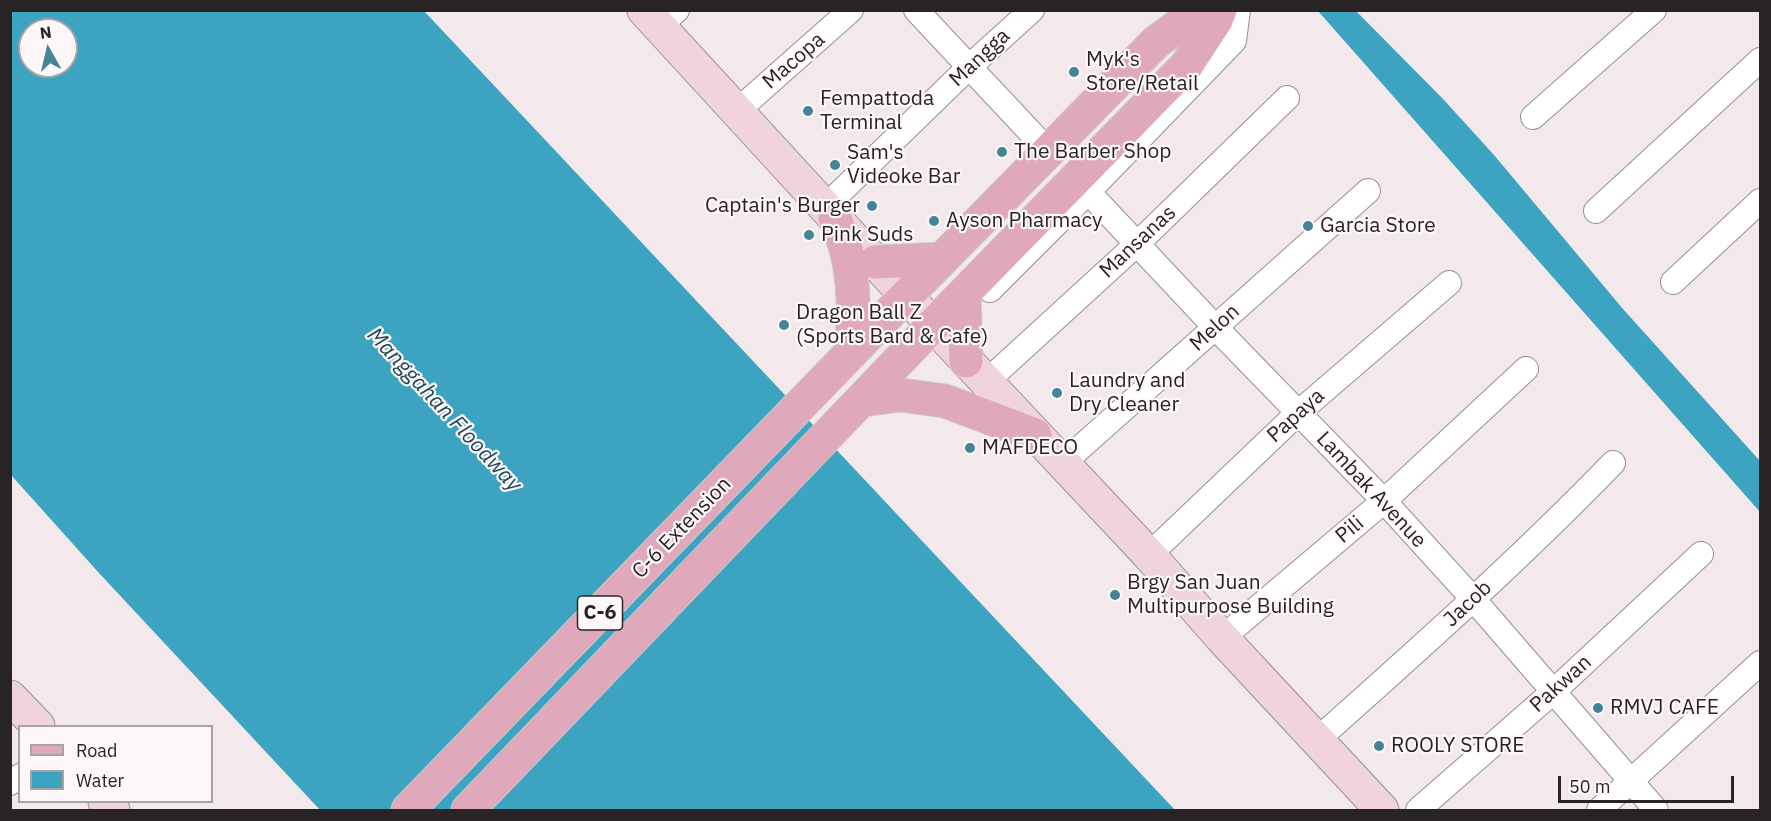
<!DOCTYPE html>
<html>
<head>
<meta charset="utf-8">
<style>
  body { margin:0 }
  #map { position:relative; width:1771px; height:821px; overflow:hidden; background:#f3e9ec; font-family:"IBM Plex Sans",sans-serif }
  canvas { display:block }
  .frame { position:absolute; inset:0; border:12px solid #282426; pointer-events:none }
  .legend { position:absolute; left:18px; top:725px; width:195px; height:78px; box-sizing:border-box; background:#fef7f9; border:2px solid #a8a3a5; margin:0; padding:8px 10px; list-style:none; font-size:18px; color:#282426 }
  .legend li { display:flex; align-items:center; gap:12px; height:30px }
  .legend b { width:30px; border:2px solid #a8a3a5 }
  .north { position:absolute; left:18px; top:18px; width:60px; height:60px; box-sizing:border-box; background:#fef7f9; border:2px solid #a8a3a5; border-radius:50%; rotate:352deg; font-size:16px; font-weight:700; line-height:24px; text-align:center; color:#282426 }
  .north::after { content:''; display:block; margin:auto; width:21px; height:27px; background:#438497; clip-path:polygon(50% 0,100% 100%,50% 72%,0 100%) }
  .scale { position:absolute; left:1558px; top:776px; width:176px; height:27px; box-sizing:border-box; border:3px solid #282426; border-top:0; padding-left:8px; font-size:18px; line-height:21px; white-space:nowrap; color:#282426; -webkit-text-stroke:4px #fef7f9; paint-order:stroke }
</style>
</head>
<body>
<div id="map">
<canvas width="1771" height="821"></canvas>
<div class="frame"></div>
<ul class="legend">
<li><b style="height:8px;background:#dfa8bb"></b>Road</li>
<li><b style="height:16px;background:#3ca4c0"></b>Water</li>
</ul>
<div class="north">N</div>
<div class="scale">50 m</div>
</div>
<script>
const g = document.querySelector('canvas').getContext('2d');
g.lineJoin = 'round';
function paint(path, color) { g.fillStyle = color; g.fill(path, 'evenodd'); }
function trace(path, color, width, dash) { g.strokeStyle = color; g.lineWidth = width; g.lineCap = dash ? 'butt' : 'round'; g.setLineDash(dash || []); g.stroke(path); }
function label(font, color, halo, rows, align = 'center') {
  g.font = font + ' "IBM Plex Sans",sans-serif'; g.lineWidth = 4.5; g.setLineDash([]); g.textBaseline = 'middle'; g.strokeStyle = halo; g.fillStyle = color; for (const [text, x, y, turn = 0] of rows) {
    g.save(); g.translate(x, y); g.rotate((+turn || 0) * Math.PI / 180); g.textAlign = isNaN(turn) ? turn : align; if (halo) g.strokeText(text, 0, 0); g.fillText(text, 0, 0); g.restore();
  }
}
paint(new Path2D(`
  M10 11H424L1175 810H320L99 573 11 475ZM30 30H66V66H30Z
  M1318 11H1356L1444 100 1494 155 1623 309 1760 461V512Z`), '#3ca4c0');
const street = new Path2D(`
  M916 10 1049 152
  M659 26 677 10
  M737 111 851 10
  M1533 117 1654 10
  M1076 179 1216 328 1384 501 1474 600 1656 810
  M825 207 969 67 1032 10
  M1596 211 1760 60
  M1673 282 1760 201
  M990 290 1088 192 1234 41 1238 10
  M986 382 1137 244 1287 98
  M1062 464 1368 191
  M1149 555 1299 412 1449 283
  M1222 638 1384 501 1526 369
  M1317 740C1418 650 1519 560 1613 463
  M10 783 20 776
  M1418 810 1553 692 1701 554
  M1599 810 1760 663`);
const secondary = new Path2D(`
  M644 10 933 325 1149 555 1222 638 1382 810
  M10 697 38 726
  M105 802 113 810`);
const primary = new Path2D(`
  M835 218C838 228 843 239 846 249 855 283 854 318 851 353
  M875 262 942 259
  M964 294 966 361
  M861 400 901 395 945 401 1035 435
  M408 810 906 296 1156 42 1200 10
  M468 810 933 325 1186 66 1216 20 1220 10`);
trace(street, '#988f91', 26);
trace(secondary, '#988f91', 35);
trace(primary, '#cbcacb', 35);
trace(street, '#fff', 24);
trace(secondary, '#efd4dd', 33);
trace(primary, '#dfa8bb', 33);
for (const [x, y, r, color] of [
  [1074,72,6,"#438497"],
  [808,111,6,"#438497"],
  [1002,152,6,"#438497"],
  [835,165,6,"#438497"],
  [872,206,6,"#438497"],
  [934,221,6,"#438497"],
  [1308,226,6,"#438497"],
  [809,235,6,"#438497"],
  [784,325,6,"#438497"],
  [1057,393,6,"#438497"],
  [970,448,6,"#438497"],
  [1115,595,6,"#438497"],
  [1598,708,6,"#438497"],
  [1379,746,6,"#438497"]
]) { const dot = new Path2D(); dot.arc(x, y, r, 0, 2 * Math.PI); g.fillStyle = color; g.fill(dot); trace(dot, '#fef7f9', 2); }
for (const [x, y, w] of [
  [600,613,45]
]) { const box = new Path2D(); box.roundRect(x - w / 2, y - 17, w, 34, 4.5); g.fillStyle = '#fef7f9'; g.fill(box); trace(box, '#282426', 1.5); }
label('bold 20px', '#282426', null, [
  ["C-6",600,613]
]);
label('21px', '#282426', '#fef7f9', [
  ["Mangga",980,58,-43],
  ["Macopa",794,61,-41],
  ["Mansanas",1138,242,-43],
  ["Melon",1215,328,-42],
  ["Papaya",1296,416,-42],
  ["Lambak Avenue",1371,490,47],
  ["C-6 Extension",682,528,-46],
  ["Pili",1350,530,-40],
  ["Jacob",1468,604,-43],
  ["Pakwan",1561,684,-42]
]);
label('21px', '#282426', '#fef7f9', [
  ["Myk's",1086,60],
  ["Store/Retail",1086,84],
  ["Fempattoda",820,99],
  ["Terminal",820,123],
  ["The Barber Shop",1014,152],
  ["Sam's",847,153],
  ["Videoke Bar",847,177],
  ["Captain's Burger",860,206,"right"],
  ["Ayson Pharmacy",946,221],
  ["Garcia Store",1320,226],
  ["Pink Suds",821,235],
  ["Dragon Ball Z",796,313],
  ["(Sports Bard & Cafe)",796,337],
  ["Laundry and",1069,381],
  ["Dry Cleaner",1069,405],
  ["MAFDECO",982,448],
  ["Brgy San Juan",1127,583],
  ["Multipurpose Building",1127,607],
  ["RMVJ CAFE",1610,708],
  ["ROOLY STORE",1391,746]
], 'left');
label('italic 22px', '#1b4854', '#fef7f9', [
  ["Manggahan Floodway",444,410,47]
]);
</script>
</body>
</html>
